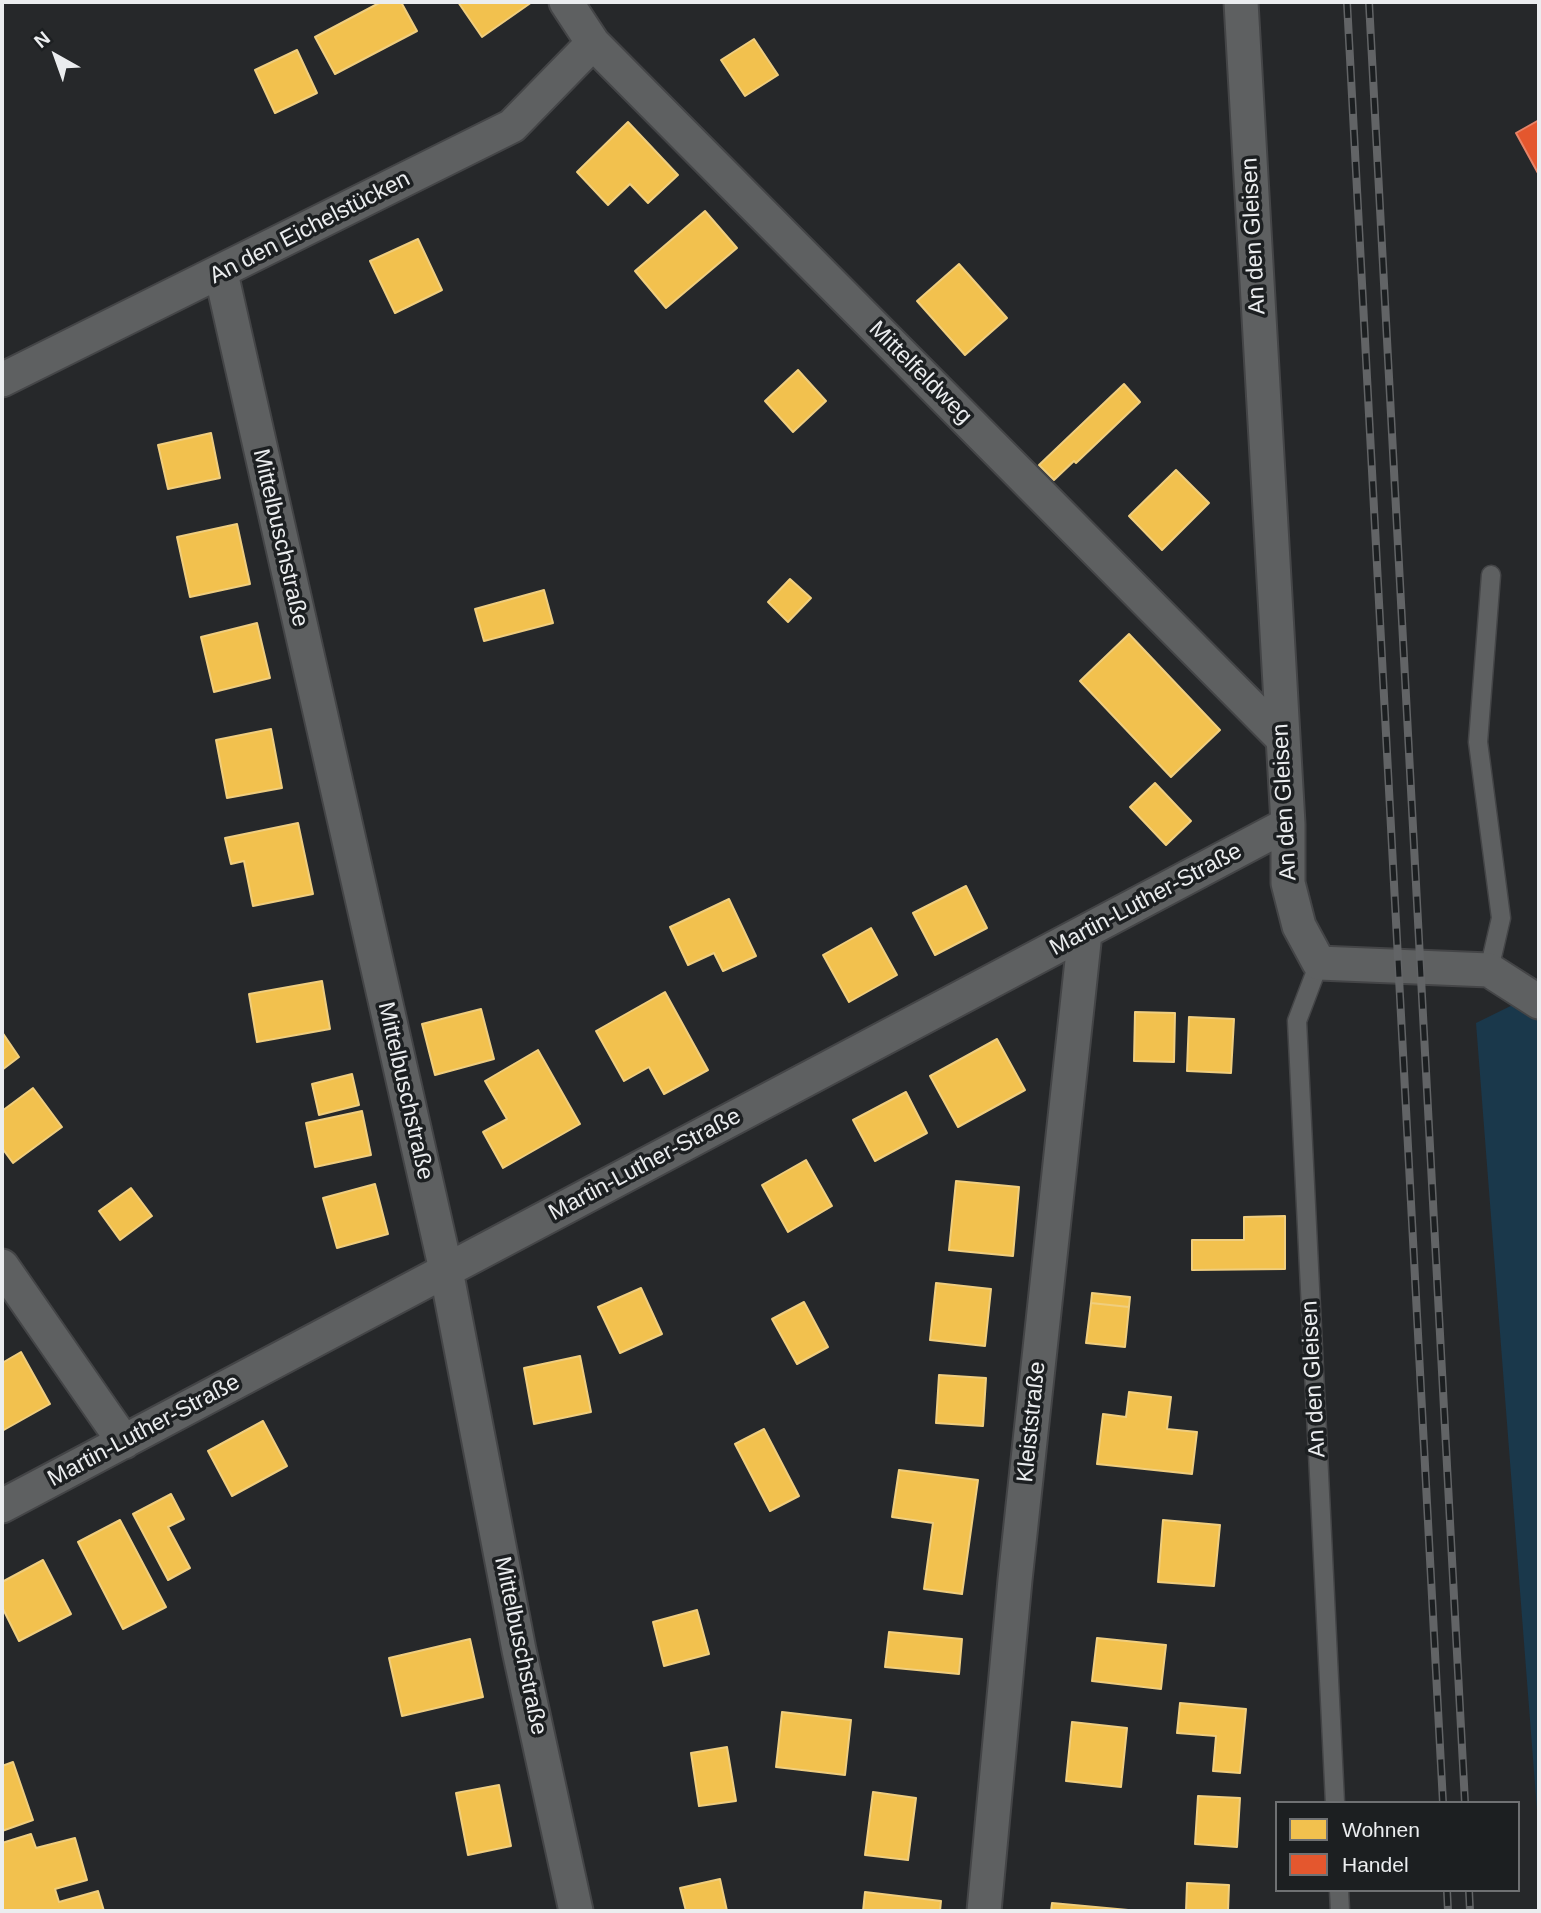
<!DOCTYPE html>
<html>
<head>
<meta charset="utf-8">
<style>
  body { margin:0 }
  #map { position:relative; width:1541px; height:1913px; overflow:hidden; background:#26282a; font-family:Arial,sans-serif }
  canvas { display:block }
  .frame { position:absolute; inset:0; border:4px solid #ebedef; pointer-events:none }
  .legend { position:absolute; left:1275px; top:1801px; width:245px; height:91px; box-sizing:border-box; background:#1c1f21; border:2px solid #6f7173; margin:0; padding:9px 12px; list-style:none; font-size:21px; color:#ebedef }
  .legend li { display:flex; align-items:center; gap:14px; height:35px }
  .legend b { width:35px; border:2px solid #6f7173 }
  .north { position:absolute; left:21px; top:21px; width:70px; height:70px; -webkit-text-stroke:5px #1c1f21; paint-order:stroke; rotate:320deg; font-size:19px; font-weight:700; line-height:28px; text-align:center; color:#ebedef }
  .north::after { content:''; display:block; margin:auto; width:24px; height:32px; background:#ebedef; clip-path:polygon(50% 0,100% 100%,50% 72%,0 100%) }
</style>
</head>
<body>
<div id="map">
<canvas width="1541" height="1913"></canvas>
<div class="frame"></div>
<ul class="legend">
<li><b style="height:19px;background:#f2c14e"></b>Wohnen</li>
<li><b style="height:19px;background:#e4572e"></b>Handel</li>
</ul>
<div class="north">N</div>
</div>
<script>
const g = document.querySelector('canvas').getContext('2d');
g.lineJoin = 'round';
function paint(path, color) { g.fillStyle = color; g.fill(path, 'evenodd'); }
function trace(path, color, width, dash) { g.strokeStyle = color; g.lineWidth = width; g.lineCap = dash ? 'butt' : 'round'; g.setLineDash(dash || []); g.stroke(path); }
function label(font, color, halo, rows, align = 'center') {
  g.font = font + ' Arial,sans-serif'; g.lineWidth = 7; g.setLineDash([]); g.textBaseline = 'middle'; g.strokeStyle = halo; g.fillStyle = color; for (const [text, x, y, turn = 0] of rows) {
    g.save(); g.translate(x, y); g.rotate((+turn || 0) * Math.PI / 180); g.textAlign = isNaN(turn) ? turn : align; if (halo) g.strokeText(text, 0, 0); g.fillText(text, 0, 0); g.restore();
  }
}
paint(new Path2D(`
  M1539 992V1836L1476 1023Z`), '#1a384b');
const homes = new Path2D(`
  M381 2H401L417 31 335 74 315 37Z
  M458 2H532L482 37Z
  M754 39 778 75 745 96 721 60Z
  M297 50 317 93 275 113 255 70Z
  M628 122 678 175 648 203 630 184 608 205 577 172Z
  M705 211 737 248 666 308 635 271Z
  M418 239 442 290 395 313 370 261Z
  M959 264 1007 318 965 355 917 301Z
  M798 370 826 401 793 432 765 401Z
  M1124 384 1140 402 1076 463 1074 461 1054 480 1039 465Z
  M211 433 220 478 168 489 158 445Z
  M1176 470 1209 503 1162 550 1129 516Z
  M237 524 250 584 190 597 177 537Z
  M790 579 811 598 788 622 768 602Z
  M544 590 553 623 484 641 475 609Z
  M257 623 270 678 214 692 201 637Z
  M1129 634 1220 730 1171 777 1080 681Z
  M271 729 282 788 227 798 216 740Z
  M1155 783 1191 821 1166 845 1130 807Z
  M298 823 313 894 253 906 244 861 231 864 225 838Z
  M966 886 987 928 935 955 913 913Z
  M729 899 756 956 723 971 714 953 688 965 670 927Z
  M871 928 897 975 849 1002 823 955Z
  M322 981 330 1029 257 1042 249 994Z
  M665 992 708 1070 664 1094 649 1067 624 1081 596 1031Z
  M481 1009 494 1059 435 1075 422 1024Z
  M1135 1012 1175 1013 1174 1062 1134 1061Z
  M1189 1017 1234 1019 1231 1073 1187 1071Z
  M2 1032 19 1057 2 1070Z
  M997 1039 1025 1090 958 1127 930 1076Z
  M538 1050 580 1124 503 1168 483 1132 507 1119 485 1081Z
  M352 1074 359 1105 319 1115 312 1084Z
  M33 1088 62 1127 13 1163 2 1148V1111Z
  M906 1092 927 1133 875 1161 853 1120Z
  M362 1111 371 1155 315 1167 306 1123Z
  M806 1160 832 1206 788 1232 762 1185Z
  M956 1181 1019 1187 1013 1256 949 1250Z
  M375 1184 388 1234 337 1248 323 1198Z
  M131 1188 152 1216 120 1240 99 1211Z
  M1285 1216V1269L1192 1270V1240H1244V1217Z
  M936 1283 991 1289 985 1346 930 1340Z
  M641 1288 662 1334 620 1353 598 1307Z
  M1092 1293 1130 1297 1129 1307 1091 1303Z
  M804 1302 828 1347 797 1364 772 1319Z
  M1091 1303 1129 1307 1125 1347 1086 1343Z
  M21 1352 50 1404 2 1431V1363Z
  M580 1356 591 1412 534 1424 524 1368Z
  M939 1375 986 1378 983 1426 936 1423Z
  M1129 1392 1171 1397 1167 1429 1197 1432 1192 1474 1097 1464 1103 1414 1126 1417Z
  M263 1421 287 1466 232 1496 208 1451Z
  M764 1429 799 1496 770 1511 735 1444Z
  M899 1470 978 1480 962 1594 924 1589 933 1523 892 1517Z
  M171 1494 184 1519 168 1527 190 1568 168 1580 133 1514Z
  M120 1520 166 1607 123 1629 78 1542Z
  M1163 1520 1220 1525 1214 1586 1158 1582Z
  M43 1560 71 1614 19 1641 2 1607V1582Z
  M697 1610 709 1654 664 1666 653 1622Z
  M889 1632 962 1639 959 1674 885 1667Z
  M1097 1638 1166 1645 1161 1689 1092 1681Z
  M470 1639 483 1697 402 1716 389 1658Z
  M1180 1703 1246 1709 1240 1773 1213 1771 1216 1736 1177 1733Z
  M782 1712 851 1720 845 1775 776 1767Z
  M1072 1722 1127 1728 1121 1787 1066 1781Z
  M727 1747 736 1801 699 1806 691 1753Z
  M13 1762 33 1820 2 1831V1766Z
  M499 1785 511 1846 468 1855 456 1793Z
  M873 1792 916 1798 908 1860 865 1855Z
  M1198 1796 1240 1798 1237 1847 1195 1844Z
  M31 1834 36 1848 75 1838 87 1880 55 1889 59 1902 98 1891 104 1911H2V1843Z
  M720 1879 727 1911H686L680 1888Z
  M1187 1883 1229 1885 1228 1911H1186Z
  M865 1892 941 1901 940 1911H863Z
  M1052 1903 1139 1911H1051Z`);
paint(homes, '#f2c14e');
trace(homes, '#f0ce7e', 2);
const shops = new Path2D(`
  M1539 120V175L1516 133Z`);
paint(shops, '#e4572e');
trace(shops, '#e68468', 2);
const service = new Path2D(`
  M1319 963 1297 1021 1335 1803
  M1489 970 1501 918 1478 742 1491 575
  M1339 1890 1340 1911`);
const minor = new Path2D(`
  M566 2 593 43 1282 738
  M1241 2 1288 824V883L1299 926 1319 963 1489 970 1539 1002
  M221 273 446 1270 519 1650 576 1911
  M2 380 512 126 593 43
  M2 1266 124 1442
  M2 1506 1288 824
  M984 1911 1015 1580 1085 933`);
trace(service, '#444547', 21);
trace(minor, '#444547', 37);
trace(service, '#5e6061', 18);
trace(minor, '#5e6061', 33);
const rail = new Path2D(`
  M1347 2 1443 1803
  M1369 2 1465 1803
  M1447 1890 1448 1911
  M1469 1890 1470 1911`);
trace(rail, '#626466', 8);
trace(rail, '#1c1f21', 5, [16]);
label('23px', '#ebedef', '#1c1f21', [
  ["An den Eichelstücken",310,228,-27],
  ["An den Gleisen",1254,236,-93],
  ["Mittelfeldweg",920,373,45],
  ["Mittelbuschstraße",280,538,77],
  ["An den Gleisen",1285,802,-93],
  ["Martin-Luther-Straße",1146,900,-28],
  ["Mittelbuschstraße",405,1091,77],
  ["Martin-Luther-Straße",645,1165,-28],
  ["An den Gleisen",1314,1379,-93],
  ["Kleiststraße",1032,1422,-84],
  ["Martin-Luther-Straße",144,1431,-28],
  ["Mittelbuschstraße",520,1646,78]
]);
</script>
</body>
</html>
